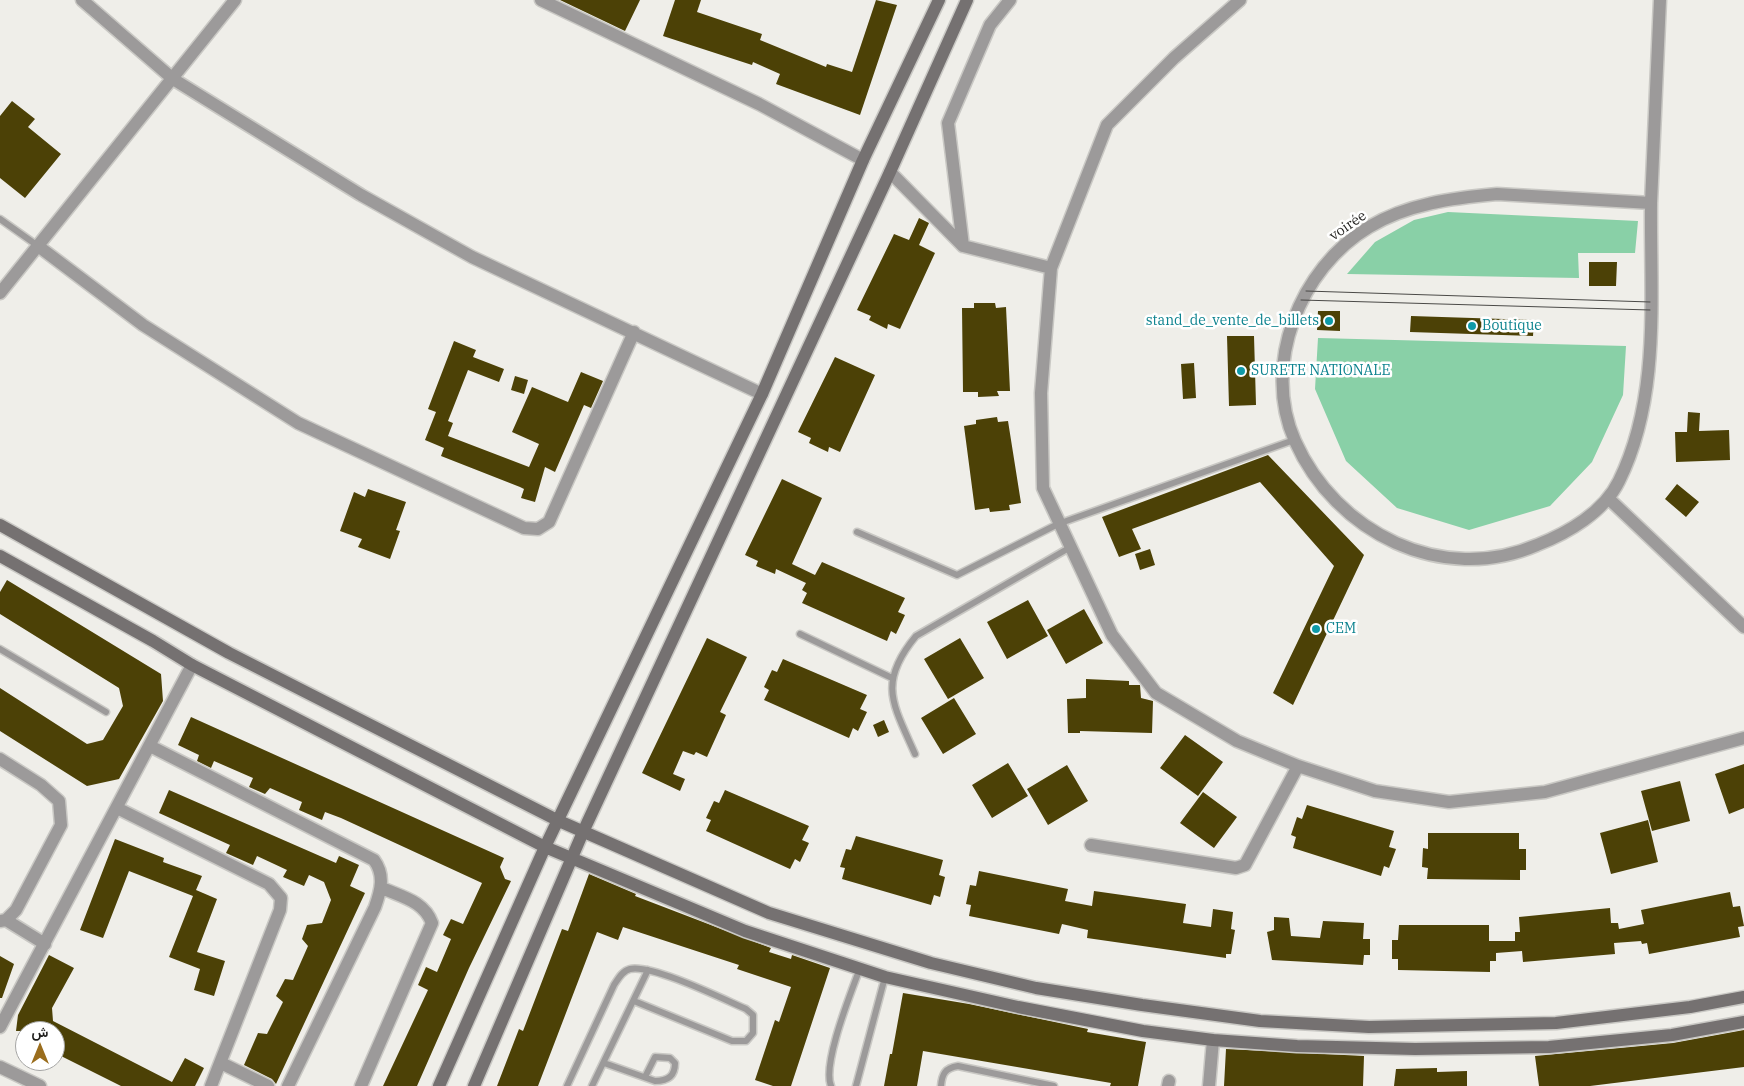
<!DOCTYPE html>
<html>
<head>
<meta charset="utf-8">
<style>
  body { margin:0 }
  #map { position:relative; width:1744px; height:1086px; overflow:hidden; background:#efeee9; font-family:"IBM Plex Serif",Vazirmatn,serif }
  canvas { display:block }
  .north { position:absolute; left:15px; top:1021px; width:50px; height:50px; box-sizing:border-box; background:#fff; border:1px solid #a5a5a4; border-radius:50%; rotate:0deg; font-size:14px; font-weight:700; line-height:20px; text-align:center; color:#1e1d1b }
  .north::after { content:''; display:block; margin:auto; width:18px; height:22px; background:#9a6d1d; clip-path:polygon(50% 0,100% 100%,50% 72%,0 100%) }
</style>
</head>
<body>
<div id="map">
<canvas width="1744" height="1086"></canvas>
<div class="north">ش</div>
</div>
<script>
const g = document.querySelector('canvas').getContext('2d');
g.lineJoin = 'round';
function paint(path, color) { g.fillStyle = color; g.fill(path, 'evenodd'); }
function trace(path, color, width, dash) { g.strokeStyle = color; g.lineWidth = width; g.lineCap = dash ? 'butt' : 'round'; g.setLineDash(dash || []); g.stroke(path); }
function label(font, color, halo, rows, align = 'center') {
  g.font = font + ' "IBM Plex Serif",serif'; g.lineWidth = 5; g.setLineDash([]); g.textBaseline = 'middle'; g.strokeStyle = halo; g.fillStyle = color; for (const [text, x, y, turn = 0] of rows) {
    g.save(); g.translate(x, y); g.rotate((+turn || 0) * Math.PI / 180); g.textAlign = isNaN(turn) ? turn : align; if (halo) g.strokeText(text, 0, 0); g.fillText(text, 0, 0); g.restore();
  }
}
paint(new Path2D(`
  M1448 212 1638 221 1635 253H1578L1579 278 1347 274 1375 242 1414 220Z
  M1318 338 1626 346 1623 395 1592 462 1550 506 1469 530 1397 508 1346 461 1315 389Z`), '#89d0a7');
paint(new Path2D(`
  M560 0H640L625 31Z
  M675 0H701L697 12 762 34 760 40 826 67 827 64 852 72 876 0 897 5 860 115 776 84 780 74 753 62 752 65 663 36Z
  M12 101 35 119 28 127 61 154 25 198 0 178V116Z
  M919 218 929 223 919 245 935 253 900 329 888 324 887 329 869 320 871 316 857 310 894 234 909 240Z
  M1589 262H1617L1616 286H1589Z
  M974 303H995L996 308 1006 307 1010 391H997L999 396 978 397V392H963L962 308H974Z
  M1318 311H1340V331L1317 330Z
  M1411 316 1534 320 1533 336 1410 332Z
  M1227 336H1254L1256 405 1229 406Z
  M454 341 476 350 473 357 504 369 499 382 468 370 448 421 453 423 448 436 529 467 539 444 512 432 532 387 568 402 581 372 603 381 591 408 584 405 555 472 545 467 535 502 521 498 524 489 520 487 441 456 444 448 425 440 436 412 428 409Z
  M835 357 875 375 840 452 829 447 828 452 809 443 811 438 798 432Z
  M1194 363 1196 398 1183 399 1181 364Z
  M515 376 528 380 524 394 511 390Z
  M1688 412 1700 413 1699 431 1729 430 1730 460 1676 462 1675 432H1687Z
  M997 417 998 422 1008 421 1021 503 1009 505 1010 510 990 512 989 508 975 510 964 426 976 424V420Z
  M1268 455 1364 555 1293 705 1273 693 1334 566 1260 482 1132 529 1141 549 1119 557 1102 517Z
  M782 479 822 498 792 564 815 575 822 562 905 598 898 612 905 615 896 634 891 631 887 641 802 603 807 593 802 590 806 583 776 569 775 574 756 566 758 561 745 555Z
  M1677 484 1699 502 1686 517 1665 499Z
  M368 489 406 502 396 530 400 531 390 559 358 547 362 539 340 531 354 492 365 497Z
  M1150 549 1155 565 1140 570 1135 554Z
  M7 580 161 674 163 701 119 779 87 786 0 731V688L87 744 103 740 123 706 119 688 0 614V592Z
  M1028 600 1048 636 1007 659 987 622Z
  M1084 609 1103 643 1066 664 1047 630Z
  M707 638 747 657 720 712 726 715 707 757 696 752 694 755 683 751 673 774 685 779 680 791 642 773Z
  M960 638 984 678 948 699 924 659Z
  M783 659 867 695 860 709 867 712 858 731 853 728 849 738 764 700 769 690 764 687 772 670 777 672Z
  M1086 679 1129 681V685H1140L1141 698 1153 701 1152 733 1080 731V733H1068L1067 699 1086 698Z
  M954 698 976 734 943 754 921 718Z
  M191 717 504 858 500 867 505 879 511 881 469 968 417 1086H383L428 990 418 985 426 967 437 972 451 939 443 935 451 919 463 924 482 883 341 818 325 812 322 820 299 810 302 802 270 788 265 794 249 787 253 778 214 761 211 768 197 761 199 755 178 745Z
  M884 720 889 732 878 737 873 725Z
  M1185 735 1223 762 1198 796 1160 768Z
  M1008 763 1028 796 992 818 972 785Z
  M1744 764V808L1729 814 1715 774Z
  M1067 765 1088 801 1048 825 1027 789Z
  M1680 781 1690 821 1652 831 1641 791Z
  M169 790 336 863 339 856 359 865 350 886 365 893 276 1084 272 1079 244 1065 258 1033 267 1034 283 1002 276 996 285 979 293 980 308 946 302 939 307 925 322 923 331 900 324 882 309 875 304 886 283 877 287 870 257 856 253 865 226 853 230 845 159 813Z
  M725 790 809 826 802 840 809 843 800 862 795 859 790 869 706 831 711 820 706 818 714 801 719 803Z
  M1203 792 1237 817 1214 848 1180 823Z
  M1307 805 1394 831 1389 847 1396 849 1389 868 1384 866 1381 876 1293 848 1296 837 1291 835 1297 817 1302 819Z
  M1648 820 1658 862 1611 874 1600 833Z
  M1428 833H1519V849H1526V870H1520V880L1427 879 1428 868 1422 867 1423 848 1428 849Z
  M856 836 943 860 939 875 945 877 940 897 934 895 931 905 842 879 845 868 840 867 846 849 851 850Z
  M115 839 164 858 163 862 202 876 196 890 217 899 197 952 225 961 214 996 194 990 200 969 169 957 193 896 129 871 103 938 80 930Z
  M979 871 1068 889 1065 901 1092 906 1094 891 1186 904 1183 923 1211 927 1213 909 1233 912 1231 929 1235 930 1231 954H1226V958L1087 938 1088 930 1062 924 1059 934 969 916 971 905 966 904 970 885 976 886Z
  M589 874 636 894 635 896 771 948 769 952 791 959 792 955 830 968 791 1086H773L755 1080 775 1020 779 1022 791 987 737 969 739 965 623 927 618 940 597 932 538 1086H497L519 1029 523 1031 562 929 568 931Z
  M1730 892 1733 907 1740 906 1744 926 1738 927 1740 937 1649 954 1647 943 1642 944 1641 941 1614 943 1615 954 1523 962 1522 951 1496 953V961H1490V972L1398 970V959H1392V940H1398L1399 925H1489V941H1515V932H1520L1519 917 1610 908 1611 923H1618L1619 929 1644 924 1641 910Z
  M1274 917 1289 918 1291 936 1320 938 1323 921 1364 923 1363 939H1370V955H1364L1363 965 1272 960 1267 932 1274 930Z
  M49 955 74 968 52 1008 53 1021 172 1082 185 1058 204 1068 195 1086H121L55 1053V1031H16L18 1015Z
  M0 956 14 964 2 998H0Z
  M903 993 969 1004 1088 1029 1087 1032 1146 1042 1138 1086H1110L1111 1083 923 1051 917 1086H884L890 1054H892Z
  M1744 1030V1067L1590 1086H1539L1535 1056 1673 1043Z
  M1226 1049 1364 1056 1363 1086H1224Z
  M1437 1068V1072L1467 1071V1086H1394L1396 1069Z`), '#4c4106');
const service = new Path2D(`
  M0 219 38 246
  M857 532 957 575 1058 524 1294 440
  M800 634 892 678
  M0 649 106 712
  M915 754C893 704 877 683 916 636L1069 548
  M604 1063 655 1081C668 1081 675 1076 675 1063L670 1058 655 1057 645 1077
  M567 1086 614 985C618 979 622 971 630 969 652 964 723 999 746 1009L753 1015V1033L746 1041H732L634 1001
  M592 1086 648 970
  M831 1086C822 1064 851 993 860 968
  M856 1086 885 977
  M941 1086C942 1074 945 1068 958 1066L1054 1086`);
const minor = new Path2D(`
  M82 0 173 79 361 195 472 257 762 394
  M541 0 759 104 863 160
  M1240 0 1174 58 1107 125 1051 268 1041 393 1043 488 1112 635 1156 693 1237 741 1298 766 1375 791 1449 802 1545 792 1744 738
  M890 172 963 246 1051 268
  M1497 194 1651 203C1650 295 1661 396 1619 481 1604 512 1568 533 1537 545 1442 586 1336 533 1295 441 1261 365 1300 268 1369 227 1407 204 1453 198 1497 194Z
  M1651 203 1660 0
  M38 246 143 325 298 423 524 528 538 529 549 522 634 332
  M963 246 948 123 990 25 1010 0
  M0 293 235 0
  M1608 498 1744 627
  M150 746 374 860C385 875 381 890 375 907L288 1086
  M0 759 41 785 59 801 61 825 16 910 6 920 0 921
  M117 808 269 884 281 898 280 910 211 1086
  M1091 845 1236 868 1245 865 1298 766
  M6 920 45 944
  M0 1027 192 665
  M221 1063 268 1086
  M0 1067 40 1086
  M361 1086 432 923C424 901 402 897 382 888
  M1168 1086 1169 1081
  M1209 1086 1213 1040`);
const secondary = new Path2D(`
  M0 525 229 653 559 821 769 913 931 963 1036 988 1142 1005 1260 1021 1369 1027 1556 1023 1690 1007 1744 997
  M0 556 153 641 192 665 545 847 745 931 885 977 1018 1007 1143 1031 1213 1040 1297 1046 1415 1049 1549 1047 1672 1035 1744 1022
  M439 1086 545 847 762 394 863 160 939 0
  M474 1086 583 832 890 172 967 0`);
trace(service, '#c9c8c4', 9);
trace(minor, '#c9c8c4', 15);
trace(secondary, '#c9c8c4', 15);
trace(service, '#9c9a9a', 6);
trace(minor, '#9c9a9a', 12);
trace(secondary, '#757171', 12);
trace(new Path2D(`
  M1306 291 1650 302
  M1301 300 1650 310`), '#4a4947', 1);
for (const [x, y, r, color] of [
  [1329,321,5,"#0f9aa8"],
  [1472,326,5,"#0f9aa8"],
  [1241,371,5,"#0f9aa8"],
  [1316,629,5,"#0f9aa8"]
]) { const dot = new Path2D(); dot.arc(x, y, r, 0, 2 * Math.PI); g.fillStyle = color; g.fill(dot); trace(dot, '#fff', 2); }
label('14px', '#1e1d1b', '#fff', [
  ["voirée",1348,226,-35]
]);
label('14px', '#0d838f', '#fff', [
  ["stand_de_vente_de_billets",1319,321,"right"],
  ["Boutique",1482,326],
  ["SURETE NATIONALE",1251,371],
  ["CEM",1326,629]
], 'left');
</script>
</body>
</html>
